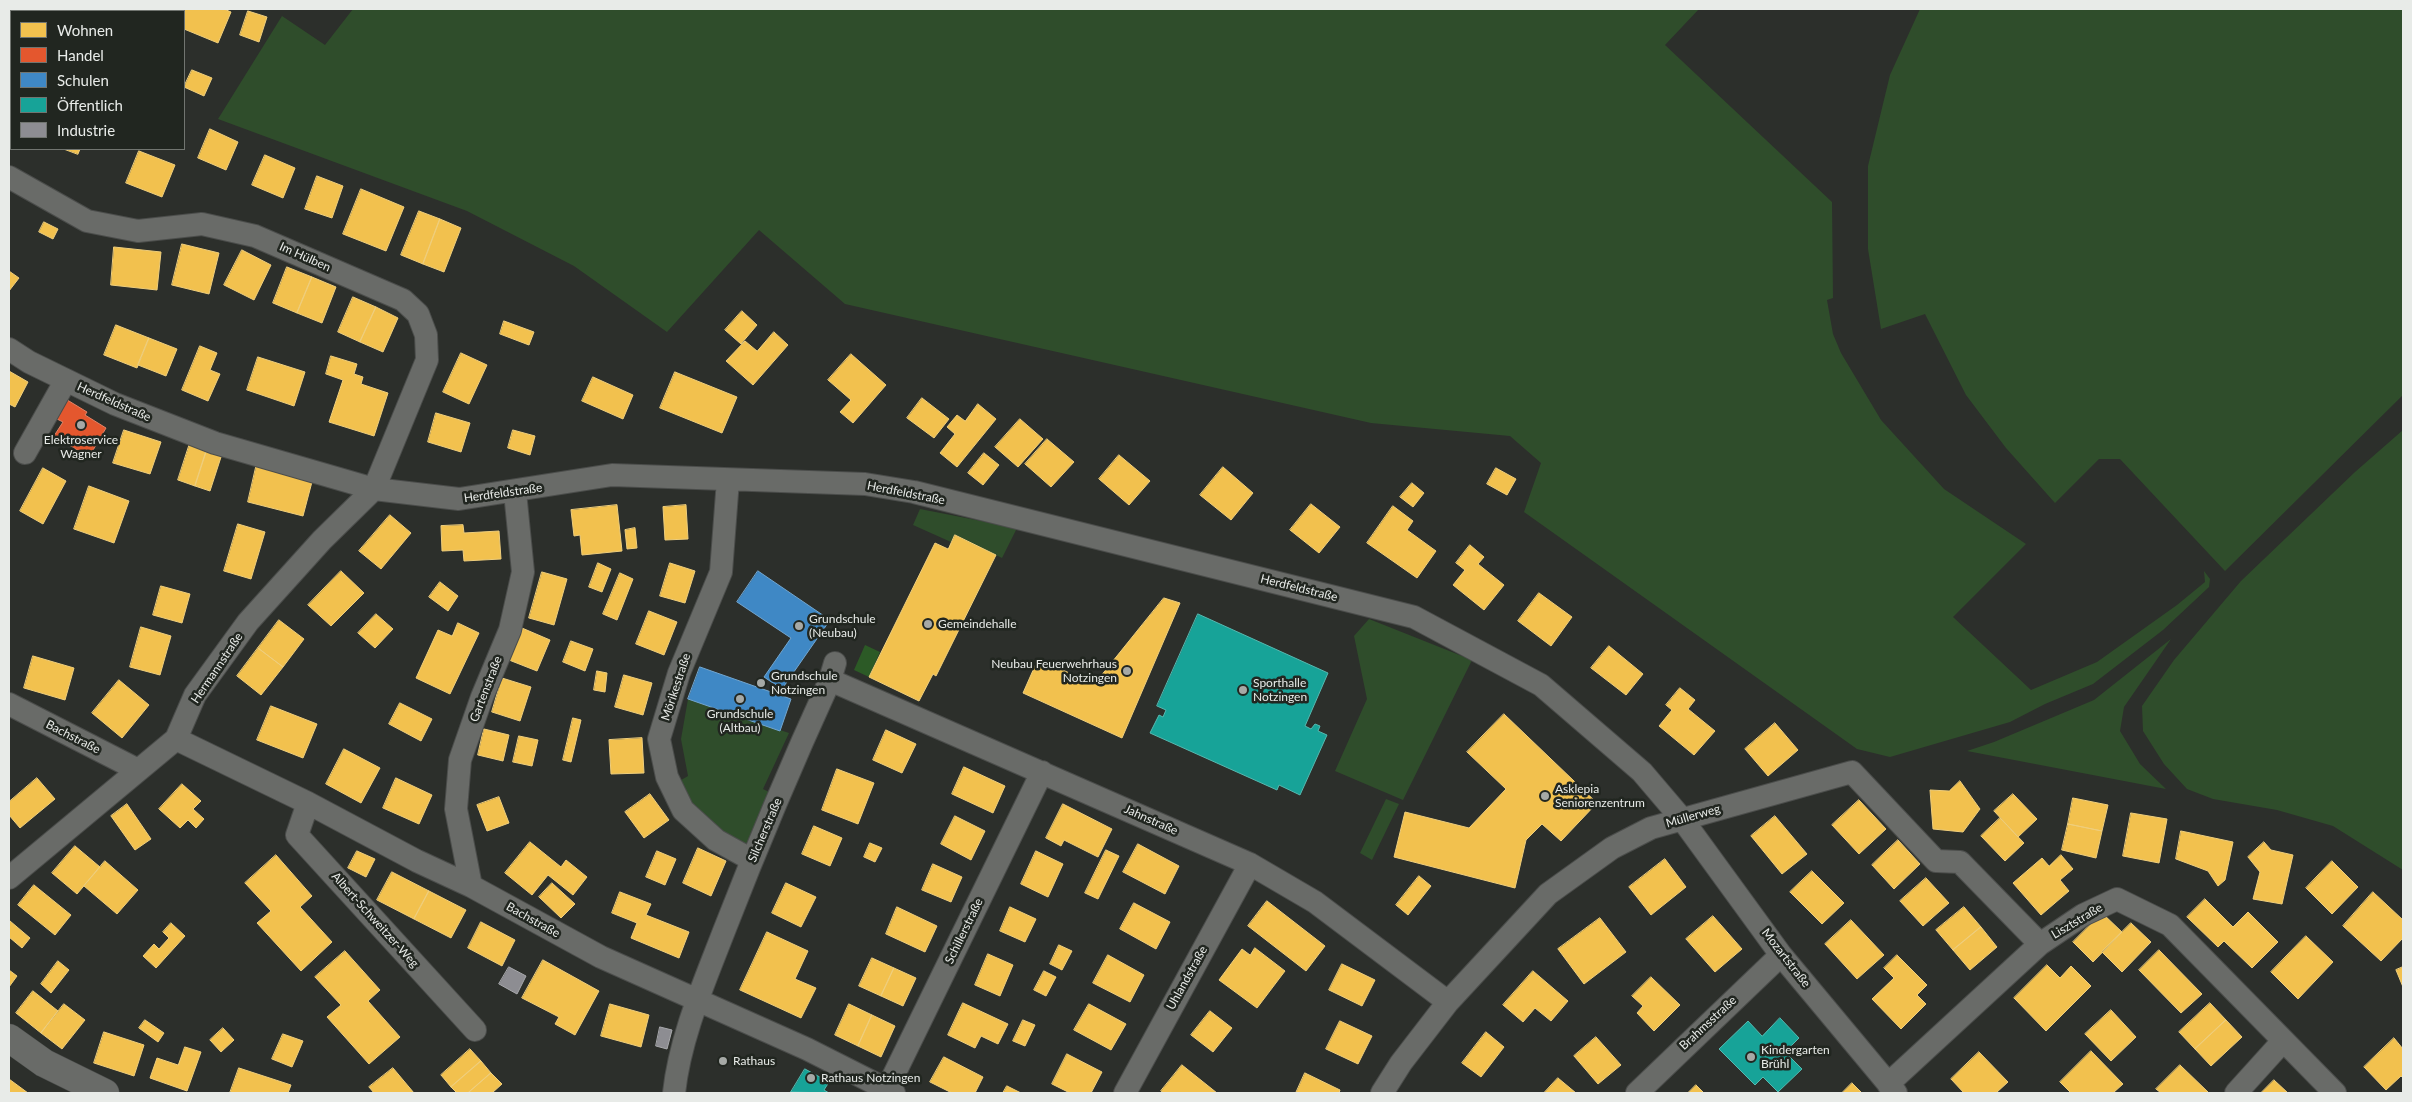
<!DOCTYPE html>
<html>
<head>
<meta charset="utf-8">
<style>
  body { margin:0 }
  #map { position:relative; width:2412px; height:1102px; overflow:hidden; background:#2c2f2b; font-family:Lato,sans-serif }
  canvas { display:block }
  .frame { position:absolute; inset:0; border:10px solid #e8ebe8; pointer-events:none }
  .legend { position:absolute; left:10px; top:10px; width:175px; height:140px; box-sizing:border-box; background:#212620; border:1px solid #717570; margin:0; padding:6px 9px; list-style:none; font-size:15px; color:#e8ebe8 }
  .legend li { display:flex; align-items:center; gap:10px; height:25px }
  .legend b { width:25px; border:1px solid #717570 }
</style>
</head>
<body>
<div id="map">
<canvas width="2412" height="1102"></canvas>
<div class="frame"></div>
<ul class="legend">
<li><b style="height:14px;background:#f2c14e"></b>Wohnen</li>
<li><b style="height:14px;background:#e4572e"></b>Handel</li>
<li><b style="height:14px;background:#3f88c5"></b>Schulen</li>
<li><b style="height:14px;background:#17a398"></b>Öffentlich</li>
<li><b style="height:14px;background:#8d8d92"></b>Industrie</li>
</ul>
</div>
<script>
const g = document.querySelector('canvas').getContext('2d');
g.lineJoin = 'round';
function paint(path, color) { g.fillStyle = color; g.fill(path, 'evenodd'); }
function trace(path, color, width, dash) { g.strokeStyle = color; g.lineWidth = width; g.lineCap = dash ? 'butt' : 'round'; g.setLineDash(dash || []); g.stroke(path); }
function label(font, color, halo, rows, align = 'center') {
  g.font = font + ' Lato,sans-serif'; g.lineWidth = 5; g.setLineDash([]); g.textBaseline = 'middle'; g.strokeStyle = halo; g.fillStyle = color; for (const [text, x, y, turn = 0] of rows) {
    g.save(); g.translate(x, y); g.rotate((+turn || 0) * Math.PI / 180); g.textAlign = isNaN(turn) ? turn : align; if (halo) g.strokeText(text, 0, 0); g.fillText(text, 0, 0); g.restore();
  }
}
paint(new Path2D(`
  M353 9H1699L1665 45 1832 202 1833 298 1827 300 1833 334 1841 353 1881 420 1944 489 2026 544 1953 617 2031 690 2097 662 2177 605 2205 582 2204 571 2210 579 2209 587 2163 630 2093 684 2045 704 2010 722 1890 757 1857 749 1524 512 1541 463 1510 436 1371 423 845 304 759 230 667 332 574 266 467 211 218 119 282 16 325 45Z
  M1920 9H2403V395L2225 571 2120 459H2099L2055 503 2006 448 1966 395 1925 314 1881 329 1868 249V166L1890 75Z
  M2403 430V870L2333 826 2277 810 2213 799 2187 789 2164 764 2143 731 2142 706 2174 660 2241 581 2355 472Z
  M920 509 1017 528 1002 558 955 535 951 542 913 525Z
  M1369 619 1472 660 1403 800 1335 771 1367 699 1354 636Z
  M2171 639 2124 707 2120 731 2140 764 2166 789 1967 751 1994 742 2094 700Z
  M688 699 789 733 763 789 779 797 752 860 671 786 688 776 681 739Z
  M1386 799 1399 804 1372 860 1360 853Z`), '#2f4d2b');
paint(new Path2D(`
  M865 645 880 652 869 677 854 670Z`), '#2c5a26');
const homes = new Path2D(`
  M57 9H84L81 11H59Z
  M162 9H224L231 12 218 43 184 29V11H161Z
  M248 11 267 17 259 42 240 35Z
  M192 70 212 78 204 96 184 87Z
  M210 129 238 142 226 170 198 158Z
  M64 149H80L78 154Z
  M139 151 175 165 162 197 126 183Z
  M265 155 295 168 283 198 252 185Z
  M317 176 343 186 332 218 305 209Z
  M361 189 404 207 386 251 343 234Z
  M419 211 440 219 423 264 401 255Z
  M440 219 461 228 444 272 423 264Z
  M44 222 58 229 53 239 39 232Z
  M182 244 219 253 209 294 172 285Z
  M114 247 161 252 157 290 111 285Z
  M242 250 271 265 254 300 224 285Z
  M287 267 312 277 297 313 273 303Z
  M9 271 19 278 9 291Z
  M312 277 336 287 322 323 297 313Z
  M353 297 376 307 360 342 338 332Z
  M376 307 398 318 383 352 360 342Z
  M742 311 757 325 741 344 725 330Z
  M504 321 534 332 529 345 500 334Z
  M116 325 149 338 137 368 104 355Z
  M774 332 788 345 753 385 726 361 745 341 757 351Z
  M149 338 177 349 166 376 138 365Z
  M200 346 217 353 210 370 220 374 208 401 182 390Z
  M461 353 487 365 469 404 443 392Z
  M851 354 886 385 853 423 840 412 851 400 828 380Z
  M331 356 357 364 354 374 363 377 361 384 388 393 374 436 329 422 343 380 326 374Z
  M258 357 305 372 294 406 247 390Z
  M9 371 28 382 15 407 9 404Z
  M675 372 737 397 722 433 660 408Z
  M593 377 633 395 623 419 582 401Z
  M922 398 949 419 934 438 907 418Z
  M978 404 996 419 957 467 940 453 955 434 947 427 957 415 965 421Z
  M436 413 470 423 461 452 428 442Z
  M1020 419 1043 439 1018 467 995 447Z
  M124 430 161 442 150 474 113 463Z
  M513 430 535 436 530 455 508 448Z
  M1047 439 1074 462 1051 487 1025 464Z
  M190 443 207 449 195 486 178 480Z
  M207 449 222 454 210 491 195 486Z
  M984 453 999 465 983 485 968 473Z
  M1119 455 1150 481 1129 505 1099 479Z
  M257 463 313 478 303 516 248 502Z
  M1223 467 1253 493 1231 520 1200 495Z
  M43 468 66 481 43 524 20 511Z
  M1496 468 1516 479 1507 495 1487 484Z
  M1412 483 1424 493 1413 507 1400 497Z
  M89 486 129 501 114 543 74 529Z
  M1311 504 1340 527 1319 553 1290 530Z
  M617 505 622 551 582 555 580 535 574 536 571 510Z
  M686 505 688 539 665 540 663 507Z
  M1393 506 1413 521 1407 530 1436 551 1417 578 1367 543Z
  M390 515 411 533 381 569 359 551Z
  M238 524 265 532 251 579 224 571Z
  M463 525 464 533 499 531 501 559 464 561 463 550 442 551 441 526Z
  M635 528 637 548 627 549 625 530Z
  M955 535 996 555 936 676 933 674 919 701 869 677 935 543 948 549Z
  M1470 545 1484 557 1478 564 1504 585 1484 610 1453 585 1465 570 1456 563Z
  M598 563 611 569 602 592 589 587Z
  M670 563 695 571 685 603 660 596Z
  M341 571 364 593 331 626 308 605Z
  M542 572 567 579 554 625 529 618Z
  M620 573 633 579 617 620 603 614Z
  M440 582 458 596 448 611 429 597Z
  M161 586 190 594 182 623 153 615Z
  M1539 593 1572 617 1551 646 1518 621Z
  M1164 598 1180 603 1122 738 1023 693 1038 659 1094 684Z
  M649 611 677 622 664 655 636 644Z
  M376 614 393 629 375 648 358 633Z
  M279 620 304 639 283 667 258 648Z
  M458 623 479 633 450 694 416 678 438 630 452 636Z
  M141 627 171 636 160 675 130 667Z
  M522 628 550 640 537 671 509 660Z
  M571 641 593 649 585 671 563 662Z
  M1609 646 1643 674 1626 695 1591 668Z
  M258 648 283 667 261 695 237 676Z
  M33 656 74 668 65 700 24 688Z
  M597 671 607 673 605 692 594 690Z
  M624 675 652 683 643 715 615 707Z
  M502 678 531 687 520 721 492 712Z
  M119 680 149 705 122 738 92 713Z
  M1680 688 1695 700 1688 709 1715 731 1694 755 1659 726 1672 710 1666 705Z
  M400 703 432 719 421 741 389 724Z
  M271 706 317 724 303 758 257 740Z
  M1504 714 1597 803 1561 841 1542 824 1526 840 1515 888 1394 857 1405 812 1469 828 1506 789 1467 752Z
  M573 718 581 720 571 762 563 760Z
  M1775 723 1798 750 1768 776 1745 749Z
  M484 729 509 735 503 761 478 755Z
  M886 730 916 744 902 773 873 760Z
  M519 736 538 740 532 766 513 762Z
  M642 738 644 773 611 774 609 740Z
  M344 749 380 768 361 803 326 784Z
  M964 767 1005 786 993 813 952 794Z
  M837 769 874 783 858 824 822 810Z
  M37 778 55 799 20 828 9 815V802Z
  M396 778 432 795 419 824 383 808Z
  M1960 781 1980 809 1963 832 1933 829 1930 790 1949 791Z
  M182 784 201 801 193 809 204 819 196 828 188 820 180 828 159 809Z
  M650 794 669 820 644 838 625 812Z
  M2013 794 2037 819 2018 837 1994 811Z
  M499 797 509 823 487 831 477 805Z
  M2073 798 2108 805 2102 831 2068 824Z
  M1859 800 1886 829 1859 854 1832 825Z
  M127 804 151 839 135 850 111 816Z
  M1063 804 1112 829 1098 857 1064 840 1061 846 1046 838Z
  M2131 813 2167 819 2159 863 2123 856Z
  M955 816 985 831 971 860 941 844Z
  M1775 816 1807 854 1782 874 1751 836Z
  M2000 818 2024 843 2005 861 1981 836Z
  M2068 824 2102 831 2096 858 2062 850Z
  M814 826 842 838 830 866 802 854Z
  M2181 831 2233 842 2225 880 2218 886 2208 871 2176 859Z
  M1898 840 1920 864 1894 889 1872 865Z
  M530 842 561 867 566 860 587 877 573 895 548 875 532 895 505 873Z
  M2264 842 2271 850 2293 855 2282 904 2253 899 2260 872 2248 857Z
  M870 843 882 848 875 862 864 857Z
  M1138 844 1179 866 1165 894 1123 872Z
  M75 846 100 867 77 894 52 873Z
  M698 848 726 861 711 896 683 883Z
  M1106 850 1119 856 1098 899 1085 893Z
  M357 851 375 859 366 877 348 868Z
  M657 851 676 859 665 885 646 877Z
  M1036 851 1063 864 1048 897 1021 884Z
  M276 855 312 896 300 907 332 942 301 971 257 923 271 911 245 883Z
  M2061 855 2073 869 2060 880 2069 891 2041 915 2013 883 2042 858 2049 866Z
  M1665 859 1686 887 1651 915 1629 887Z
  M105 861 138 890 117 914 84 886Z
  M2332 861 2358 887 2332 914 2306 888Z
  M933 864 962 877 951 902 922 890Z
  M1812 871 1844 903 1822 924 1790 892Z
  M392 872 429 891 414 919 377 900Z
  M1419 876 1431 886 1408 915 1396 905Z
  M1926 878 1949 903 1923 926 1900 901Z
  M552 883 575 904 561 918 539 897Z
  M786 883 816 897 801 927 772 913Z
  M34 885 71 915 55 935 18 905Z
  M429 891 466 910 451 938 414 919Z
  M620 892 651 904 646 915 689 932 679 958 631 938 637 923 612 913Z
  M2373 892 2403 920V938L2381 961 2343 926Z
  M2205 899 2233 927 2248 912 2278 942 2252 968 2224 941 2218 947 2187 917Z
  M1267 901 1325 946 1306 971 1248 926Z
  M1134 903 1170 922 1156 949 1120 929Z
  M897 907 937 926 925 952 886 934Z
  M1010 907 1036 919 1025 942 1000 931Z
  M1964 907 1981 927 1953 950 1936 930Z
  M2102 913 2122 932 2093 962 2073 942Z
  M1713 916 1742 949 1715 972 1686 939Z
  M1600 918 1626 952 1584 984 1558 949Z
  M1851 920 1884 955 1857 979 1825 944Z
  M10 921 30 938 22 948 9 937Z
  M481 922 515 940 502 966 468 948Z
  M171 923 185 936 156 968 143 956 154 944 159 949 169 938 163 932Z
  M2131 923 2151 942 2122 972 2102 952Z
  M1981 927 1997 947 1970 970 1953 950Z
  M767 932 808 951 795 979 816 988 801 1018 740 990Z
  M2306 936 2333 962 2298 999 2271 972Z
  M1059 945 1072 951 1062 970 1050 964Z
  M1255 948 1285 971 1257 1008 1219 980 1242 949 1250 955Z
  M2159 950 2202 994 2181 1013 2139 970Z
  M345 951 380 990 368 1001 400 1037 369 1064 327 1017 341 1005 315 977Z
  M988 954 1013 965 1000 996 975 985Z
  M1108 955 1144 975 1130 1002 1093 983Z
  M1897 955 1927 985 1917 995 1926 1004 1901 1029 1872 999 1894 978 1884 968Z
  M872 958 894 968 881 996 859 986Z
  M543 960 599 991 575 1035 555 1024 559 1017 522 998Z
  M58 961 69 970 51 993 41 984Z
  M1342 964 1375 980 1362 1006 1329 990Z
  M2047 965 2060 978 2071 966 2091 986 2046 1031 2014 998Z
  M2403 967V987L2396 970Z
  M894 968 916 978 903 1006 881 996Z
  M9 970 17 976 9 987Z
  M1044 971 1056 977 1046 996 1034 990Z
  M1533 971 1568 1001 1551 1021 1535 1008 1523 1022 1503 1005Z
  M1651 977 1680 1005 1654 1031 1637 1013 1643 1006 1632 996Z
  M33 991 58 1011 41 1033 16 1013Z
  M963 1003 1008 1024 998 1044 981 1036 975 1048 948 1035Z
  M2210 1003 2226 1020 2195 1049 2179 1032Z
  M64 1004 85 1020 62 1049 41 1033Z
  M610 1004 649 1015 641 1047 601 1036Z
  M849 1004 872 1015 858 1046 835 1035Z
  M1089 1004 1126 1024 1111 1050 1074 1030Z
  M2111 1010 2136 1037 2111 1061 2085 1034Z
  M1210 1011 1232 1028 1213 1052 1191 1035Z
  M872 1015 895 1026 881 1057 858 1046Z
  M145 1020 164 1033 158 1042 139 1028Z
  M1023 1020 1035 1025 1025 1046 1013 1041Z
  M2226 1020 2242 1037 2211 1066 2195 1049Z
  M1340 1021 1372 1036 1358 1064 1326 1049Z
  M223 1028 234 1040 221 1052 210 1040Z
  M104 1032 144 1045 134 1076 94 1063Z
  M1486 1032 1504 1047 1481 1077 1462 1063Z
  M283 1034 303 1041 292 1067 272 1059Z
  M1596 1037 1621 1065 1598 1084 1574 1056Z
  M2394 1038 2403 1049V1078L2401 1076 2386 1090 2364 1067Z
  M185 1047 201 1052 187 1091 150 1078 157 1058 178 1065Z
  M470 1049 481 1061 451 1087 441 1075Z
  M2091 1051 2123 1084 2113 1093H2071L2060 1082Z
  M1979 1052 2008 1082 1996 1093H1964L1951 1079Z
  M1067 1054 1102 1072 1091 1093H1070L1052 1084Z
  M944 1057 983 1077 975 1093H952L930 1082Z
  M481 1061 491 1073 468 1093H457L451 1087Z
  M1182 1065 1217 1093H1164L1161 1091Z
  M2180 1065 2208 1092 2207 1093H2161L2156 1089Z
  M239 1068 291 1085 288 1093H230Z
  M393 1068 414 1093H374L369 1087Z
  M491 1073 502 1084 492 1093H468Z
  M1305 1073 1340 1090 1339 1093H1296Z
  M1558 1078 1576 1093H1544Z
  M9 1079 28 1093H9Z
  M2274 1080 2288 1093H2261Z
  M1852 1083 1862 1093H1842Z
  M1696 1085 1704 1093H1688Z
  M1007 1086 1021 1093H1003Z`);
paint(homes, '#f2c14e');
trace(homes, '#efce7c', 1);
const shops = new Path2D(`
  M64 398 87 412 85 415 106 428 89 457 54 436 63 422 53 417Z`);
paint(shops, '#e4572e');
trace(shops, '#e58366', 1);
const schools = new Path2D(`
  M758 571 830 620 782 689 764 677 791 638 737 602Z
  M700 667 791 699 780 731 688 699Z`);
paint(schools, '#3f88c5');
trace(schools, '#72a6d0', 1);
const public = new Path2D(`
  M1198 614 1328 673 1305 726 1311 729 1315 724 1320 726 1318 731 1327 735 1300 795 1279 785 1277 790 1150 733 1159 715 1163 717 1166 710 1157 706Z
  M1780 1018 1799 1038 1785 1052 1802 1069 1778 1092 1763 1077 1755 1085 1719 1049 1748 1021 1762 1036Z
  M805 1069 829 1082 824 1090 829 1093 791 1092Z`);
paint(public, '#17a398');
trace(public, '#56b9b0', 1);
const industry = new Path2D(`
  M509 967 526 976 517 994 499 984Z
  M660 1027 672 1030 667 1049 656 1046Z`);
paint(industry, '#8d8d92');
trace(industry, '#a8a9ac', 1);
const minor = new Path2D(`
  M104 11 105 9
  M9 126 11 124
  M9 177 87 221 138 231 202 224 255 236 403 300 418 314 426 335 427 360 374 489 322 540 248 622 195 695 176 739 9 878
  M9 349 29 362 115 404 215 443 374 489 459 499 612 475 865 484 914 492 1414 617 1541 685 1642 772 1682 819 1781 955 1896 1093
  M25 453 66 380
  M728 480 721 572 679 673 659 739 667 777 683 810 716 840 752 860
  M830 680 1250 864 1315 902 1448 1002
  M9 704 138 770
  M176 739 308 803 417 861 471 886 601 957 807 1049 894 1093
  M308 803 297 835 475 1030
  M471 886 456 809 460 760 482 697 510 630 523 572 515 492
  M1888 1084 2040 944 2083 915 2117 899 2170 925 2335 1093
  M887 1089 1042 772
  M674 1093C680 1037 704 983 724 931 757 846 792 763 830 680L835 663
  M1125 1093 1250 864
  M1382 1093 1401 1063 1448 1002 1548 894 1612 848 1651 828 1852 772 1936 861 1960 862 2040 944
  M1637 1093 1781 955
  M2236 1093 2283 1041`);
const tertiary = new Path2D(`
  M9 1038 44 1063 105 1093`);
trace(minor, '#4b4d4b', 24);
trace(tertiary, '#4b4d4b', 29);
trace(minor, '#696b68', 22);
trace(tertiary, '#696b68', 28);
for (const [x, y, r, color] of [
  [81,425,5,"#a6a9a6"],
  [928,624,5,"#a6a9a6"],
  [799,626,5,"#a6a9a6"],
  [1127,671,5,"#a6a9a6"],
  [761,683,5,"#a6a9a6"],
  [1243,690,5,"#a6a9a6"],
  [740,699,5,"#a6a9a6"],
  [1545,796,5,"#a6a9a6"],
  [1751,1057,5,"#a6a9a6"],
  [723,1061,5,"#a6a9a6"],
  [811,1078,5,"#a6a9a6"]
]) { const dot = new Path2D(); dot.arc(x, y, r, 0, 2 * Math.PI); g.fillStyle = color; g.fill(dot); trace(dot, '#212620', 2); }
label('12px', '#e8ebe8', '#212620', [
  ["Im Hülben",305,257,24],
  ["Herdfeldstraße",114,402,24],
  ["Herdfeldstraße",503,493,-8],
  ["Herdfeldstraße",906,493,11],
  ["Herdfeldstraße",1299,588,14],
  ["Hermannstraße",217,668,-56],
  ["Mörikestraße",676,687,-72],
  ["Gartenstraße",486,689,-69],
  ["Bachstraße",73,737,27],
  ["Müllerweg",1693,816,-16],
  ["Jahnstraße",1151,820,24],
  ["Silcherstraße",765,830,-67],
  ["Albert-Schweitzer-Weg",375,920,48],
  ["Bachstraße",533,920,29],
  ["Lisztstraße",2077,921,-31],
  ["Schillerstraße",964,931,-64],
  ["Mozartstraße",1786,958,52],
  ["Uhlandstraße",1187,978,-61],
  ["Brahmsstraße",1708,1023,-43]
]);
label('12px', '#e8ebe8', '#212620', [
  ["Elektroservice",81,440,"center"],
  ["Wagner",81,454,"center"],
  ["Grundschule",809,619],
  ["(Neubau)",809,633],
  ["Gemeindehalle",938,624],
  ["Neubau Feuerwehrhaus",1117,664,"right"],
  ["Notzingen",1117,678,"right"],
  ["Grundschule",771,676],
  ["Notzingen",771,690],
  ["Sporthalle",1253,683],
  ["Notzingen",1253,697],
  ["Grundschule",740,714,"center"],
  ["(Altbau)",740,728,"center"],
  ["Asklepia",1555,789],
  ["Seniorenzentrum",1555,803],
  ["Kindergarten",1761,1050],
  ["Brühl",1761,1064],
  ["Rathaus",733,1061],
  ["Rathaus Notzingen",821,1078]
], 'left');
</script>
</body>
</html>
